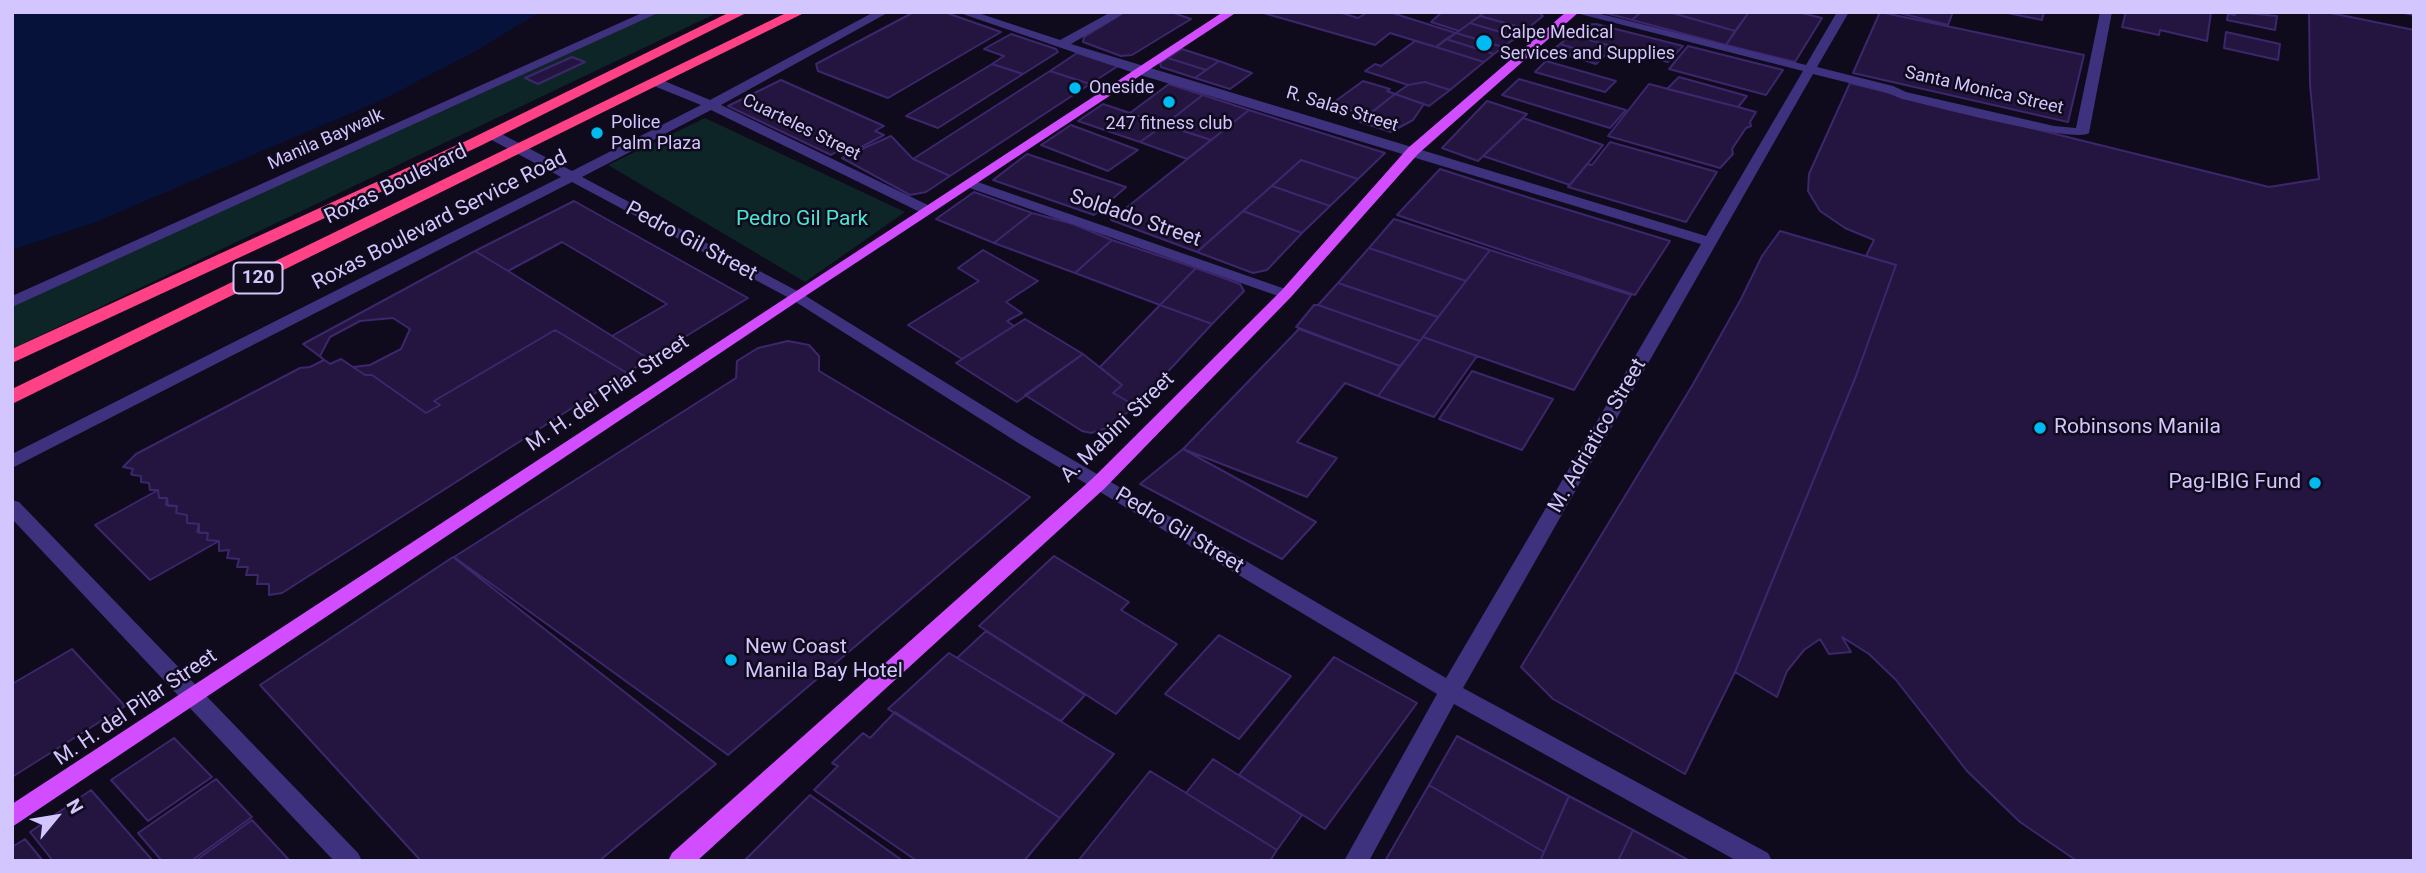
<!DOCTYPE html>
<html>
<head>
<meta charset="utf-8">
<style>
  body { margin:0 }
  #map { position:relative; width:2426px; height:873px; overflow:hidden; background:#100a1d; font-family:Roboto,sans-serif }
  canvas { display:block }
  .frame { position:absolute; inset:0; border:14px solid #d3c6ff; pointer-events:none }
  .north { position:absolute; left:21px; top:782px; width:70px; height:70px; -webkit-text-stroke:5px #100a1d; paint-order:stroke; rotate:60deg; font-size:19px; font-weight:700; line-height:28px; text-align:center; color:#d3c6ff }
  .north::after { content:''; display:block; margin:auto; width:24px; height:32px; background:#d3c6ff; clip-path:polygon(50% 0,100% 100%,50% 72%,0 100%) }
</style>
</head>
<body>
<div id="map">
<canvas width="2426" height="873"></canvas>
<div class="frame"></div>
<div class="north">N</div>
</div>
<script>
const g = document.querySelector('canvas').getContext('2d');
g.lineJoin = 'round';
function paint(path, color) { g.fillStyle = color; g.fill(path, 'evenodd'); }
function trace(path, color, width, dash) { g.strokeStyle = color; g.lineWidth = width; g.lineCap = dash ? 'butt' : 'round'; g.setLineDash(dash || []); g.stroke(path); }
function label(font, color, halo, rows, align = 'center') {
  g.font = font + ' Roboto,sans-serif'; g.lineWidth = 5; g.setLineDash([]); g.textBaseline = 'middle'; g.strokeStyle = halo; g.fillStyle = color; for (const [text, x, y, turn = 0] of rows) {
    g.save(); g.translate(x, y); g.rotate((+turn || 0) * Math.PI / 180); g.textAlign = isNaN(turn) ? turn : align; if (halo) g.strokeText(text, 0, 0); g.fillText(text, 0, 0); g.restore();
  }
}
paint(new Path2D(`
  M648 12H719L12 349V298Z
  M705 118 905 212 805 282 608 165Z`), '#0d2527');
paint(new Path2D(`
  M12 12H540L476 51 382 100 96 222 12 250Z`), '#06123a');
const building = new Path2D(`
  M914 12H944L1001 32 888 98 818 71 816 64Z
  M1125 12H1171L1191 19 1132 55 1121 56 1083 42 1084 37Z
  M1260 12H1339L1358 18 1368 12H1389L1456 33 1436 47 1390 33 1375 45Z
  M1442 12H1485L1459 31 1431 22Z
  M1485 12H1538L1543 16 1527 29 1480 16Z
  M1601 12H1641L1632 20Z
  M1641 12H1669L1735 31 1726 45 1632 20Z
  M1669 12H1749L1735 31Z
  M1749 12H1798L1822 18 1795 62 1726 45Z
  M1880 12 2084 55 2068 122 1853 73Z
  M1895 12H1953L1948 25Z
  M2003 12H2044L2042 20Z
  M2126 12H2211L2207 41 2160 30 2159 35 2122 27Z
  M2236 12 2277 16 2275 30 2227 20 2228 14 2235 15Z
  M2309 12H2326L2414 30V861H2077L2020 822 1967 771 1896 680 1869 654 1842 637 1851 652 1829 654 1820 639 1804 650 1787 671 1777 697 1735 672 1856 376 1896 265 1866 256 1874 240 1845 228 1820 211 1808 191 1809 174 1850 83 2269 187 2319 179 2310 85Z
  M1480 16 1527 29 1517 37 1470 23Z
  M1470 23 1517 37 1503 47 1456 33Z
  M1596 24 1683 46 1668 62 1571 35 1583 25Z
  M2226 32 2280 44 2278 60 2224 48Z
  M1456 33 1503 47 1494 54 1446 39Z
  M1011 34 1056 49 1058 52 1023 74 992 64 1004 56 984 49Z
  M1571 35 1615 47 1603 57 1560 44Z
  M1446 39 1494 54 1484 62 1436 47Z
  M1415 41 1436 47 1484 62 1450 90 1425 82 1408 85 1365 71 1375 64 1381 66Z
  M1560 44 1603 57 1596 64 1553 50Z
  M1688 46 1783 70 1766 95 1669 69Z
  M1182 49 1219 61 1206 70 1168 58Z
  M1077 53 1118 66 1090 84 1050 71Z
  M572 57 585 62 538 84 525 78Z
  M1168 58 1206 70 1195 78 1161 67 1160 63Z
  M1219 61 1252 73 1230 89 1195 78Z
  M1546 61 1616 81 1605 92 1535 72Z
  M992 64 1023 74 938 128 906 116Z
  M1050 71 1090 84 950 176 913 159Z
  M1679 77 1747 96 1738 107 1667 89Z
  M1519 79 1626 110 1610 128 1502 95Z
  M781 80 884 126 875 131 884 135 852 152 843 148 831 155 728 106Z
  M1363 81 1390 89 1387 91 1395 94 1368 115 1330 105Z
  M1425 82 1450 90 1429 106 1395 94 1408 85Z
  M1169 84 1203 95 1164 125 1130 113Z
  M1649 84 1738 107 1756 112 1750 122 1751 126 1746 128 1732 149 1733 154 1720 168 1608 136Z
  M1395 94 1424 104 1413 120 1391 132 1360 122Z
  M1203 95 1249 110 1211 140 1164 125Z
  M1487 101 1527 114 1478 161 1442 148Z
  M1103 104 1130 113 1164 125 1140 142 1078 121Z
  M1249 110 1385 153 1358 179 1301 160 1197 252 1111 220Z
  M1523 118 1603 145 1570 185 1483 156Z
  M1071 125 1138 150 1108 171 1041 145Z
  M1164 125 1173 127 1211 140 1187 159 1140 142Z
  M891 136 913 159 950 176 926 192 910 195 842 158Z
  M1610 142 1717 172 1686 222 1568 187 1587 164 1592 165Z
  M1027 154 1126 187 1094 215 993 180Z
  M1301 160 1358 179 1330 206 1272 186Z
  M1440 169 1533 199 1670 241 1635 295 1397 215Z
  M1272 186 1330 206 1302 233 1243 211Z
  M974 192 1032 213 994 243 936 219Z
  M574 201 748 298 649 359 612 336 667 304 562 242 508 271 475 251Z
  M1243 211 1302 233 1267 270 1253 273 1197 252Z
  M1032 213 1073 224 1112 240 1075 273 994 243Z
  M1394 219 1490 250 1466 281 1369 248Z
  M1780 231 1896 265 1856 376 1735 672 1685 774 1553 699 1521 667 1692 386 1741 299 1762 256Z
  M1112 240 1196 268 1160 305 1075 273Z
  M1369 248 1466 281 1438 317 1338 283Z
  M983 250 1038 281 1006 302 1022 313 1007 321 1014 326 962 359 908 325 979 281 958 268Z
  M1490 250 1631 295 1574 390 1423 337Z
  M475 251 508 271 649 359 627 373 555 330 434 401 440 405 426 413 372 375H365L341 359 330 364 303 344Z
  M1196 268 1240 284 1244 291 1212 324 1160 305Z
  M1338 283 1438 317 1420 341 1318 305Z
  M1160 305 1212 324 1136 406 1113 393 1122 385 1100 367Z
  M1314 305H1318L1420 341 1400 366 1296 327Z
  M393 318 410 329 401 349 370 365 353 367 365 375H372L426 413 440 405 434 401 555 330 627 373 282 593 269 595V584H257L258 575H246L248 567H237L239 559 227 558 229 550 219 551V541L207 540 208 533 197 532 199 524 187 523V515L176 513 177 506H168L167 498H159L158 490H150L149 483 141 482V476L133 475 131 474 133 469 123 467 136 454 300 368 310 367 324 360 320 356 330 337 360 321Z
  M1025 319 1083 354 1017 402 956 363Z
  M1299 329 1400 366 1378 396 1345 383 1297 442 1337 458 1307 497 1183 449Z
  M1423 337 1477 356 1434 417 1378 396Z
  M788 341 809 345 819 356V371L1030 497 728 755 454 557 736 378 737 361 758 348Z
  M1083 354 1122 385 1113 393 1136 406 1107 428 1091 433 1082 431 1025 395Z
  M1472 371 1553 399 1522 450 1439 419Z
  M1183 449 1316 522 1282 559 1140 484Z
  M158 490 159 498H167L166 505 177 506 176 513 187 515V523L199 524V533H208L207 540 219 541 150 580 95 525Z
  M1054 556 1129 602 1121 610 1177 644 1116 714 979 626Z
  M453 557 716 764 599 861H421L260 685Z
  M986 631 1085 695 1061 721 957 658Z
  M1219 635 1291 676 1239 739 1165 694Z
  M72 649 125 706 12 777V684Z
  M949 653 1114 754 1060 818 888 709Z
  M1334 657 1417 703 1325 829 1239 775Z
  M895 712 1060 818 1024 861H917L814 790 838 766 832 763 863 733 870 738Z
  M1457 736 1569 796 1544 852 1429 785Z
  M174 738 212 777 148 821 111 780Z
  M1213 759 1302 815 1277 850 1186 793Z
  M1150 771 1186 793 1277 850 1270 861H1078Z
  M216 779 252 817 191 861H162L138 833Z
  M1429 785 1544 852 1540 861H1385Z
  M91 790 153 861H53L30 832Z
  M810 795 903 861H744Z
  M1569 796 1633 830 1618 861H1540Z
  M252 820 290 861H195Z
  M1633 830 1690 861H1618Z
  M25 839 43 861H12V847Z`);
paint(building, '#23153f');
trace(building, '#3c266c', 2);
paint(new Path2D(`
  M644 12H660L12 307V296Z
  M874 12H889L721 105 932 207V213H922L711 110 582 177 801 293 1032 436 1446 678 1701 244 1137 74 957 12H975L1060 40 1111 12H1126L1071 44 1706 236 1803 71 1572 12H1593L1806 65 1837 12H1849L1817 67 1893 86 1906 92 2054 126 2076 128 2100 12H2112L2089 133C2075 144 1929 105 1902 99L1885 92 1813 74 1463 688 1768 853 1772 861H1737L1454 704 1369 861H1344L1437 694 1020 444 791 299 572 182 12 468V454L561 177 486 137V131H496L572 171 701 105 654 86V80H662L710 100Z
  M2402 12H2414V16L2404 14Z
  M969 179 1291 291 1294 294 1286 299 1281 297 964 186 962 183Z
  M12 500 19 502 358 853 362 861H334L12 519Z`), '#3e327f');
paint(new Path2D(`
  M1223 12H1237L801 299 12 827V804Z
  M1566 12H1579L1418 154 1291 297 1105 488 697 861H668L672 853 1093 478 1281 291 1408 148Z`), '#d24dff');
paint(new Path2D(`
  M730 12H748L480 146 12 363V349L468 140Z
  M788 12H806L12 404V389Z`), '#ff4185');
for (const [x, y, r, color] of [
  [1484,43,9,"#00bbf1"],
  [1075,88,7,"#00bbf1"],
  [1169,102,7,"#00bbf1"],
  [597,133,7,"#00bbf1"],
  [2040,428,7,"#00bbf1"],
  [2315,483,7,"#00bbf1"],
  [731,660,7,"#00bbf1"]
]) { const dot = new Path2D(); dot.arc(x, y, r, 0, 2 * Math.PI); g.fillStyle = color; g.fill(dot); trace(dot, '#100a1d', 2.5); }
label('18px', '#d3c6ff', '#100a1d', [
  ["Calpe Medical",1500,33],
  ["Services and Supplies",1500,54],
  ["Oneside",1089,88],
  ["Police",611,123],
  ["Palm Plaza",611,144],
  ["247 fitness club",1169,124,"center"]
], 'left');
label('18px', '#d3c6ff', '#100a1d', [
  ["Santa Monica Street",1984,91,13],
  ["R. Salas Street",1342,110,17],
  ["Cuarteles Street",801,128,26],
  ["Manila Baywalk",326,140,-24]
]);
for (const [x, y, w] of [
  [258,278,49]
]) { const box = new Path2D(); box.roundRect(x - w / 2, y - 15.5, w, 31, 5); g.fillStyle = '#100a1d'; g.fill(box); trace(box, '#d3c6ff', 2); }
label('bold 19px', '#d3c6ff', null, [
  ["120",258,278]
]);
label('21px', '#d3c6ff', '#100a1d', [
  ["Roxas Boulevard",396,185,-26],
  ["Soldado Street",1135,219,19],
  ["Roxas Boulevard Service Road",440,221,-27],
  ["Pedro Gil Street",691,242,28],
  ["M. H. del Pilar Street",608,394,-34],
  ["A. Mabini Street",1118,428,-44],
  ["M. Adriatico Street",1598,436,-60],
  ["Pedro Gil Street",1179,531,31],
  ["M. H. del Pilar Street",136,708,-34]
]);
label('21px', '#4ce5d1', '#100a1d', [
  ["Pedro Gil Park",802,220]
]);
label('21px', '#d3c6ff', '#100a1d', [
  ["Robinsons Manila",2054,428],
  ["Pag-IBIG Fund",2301,483,"right"],
  ["New Coast",745,648],
  ["Manila Bay Hotel",745,672]
], 'left');
</script>
</body>
</html>
